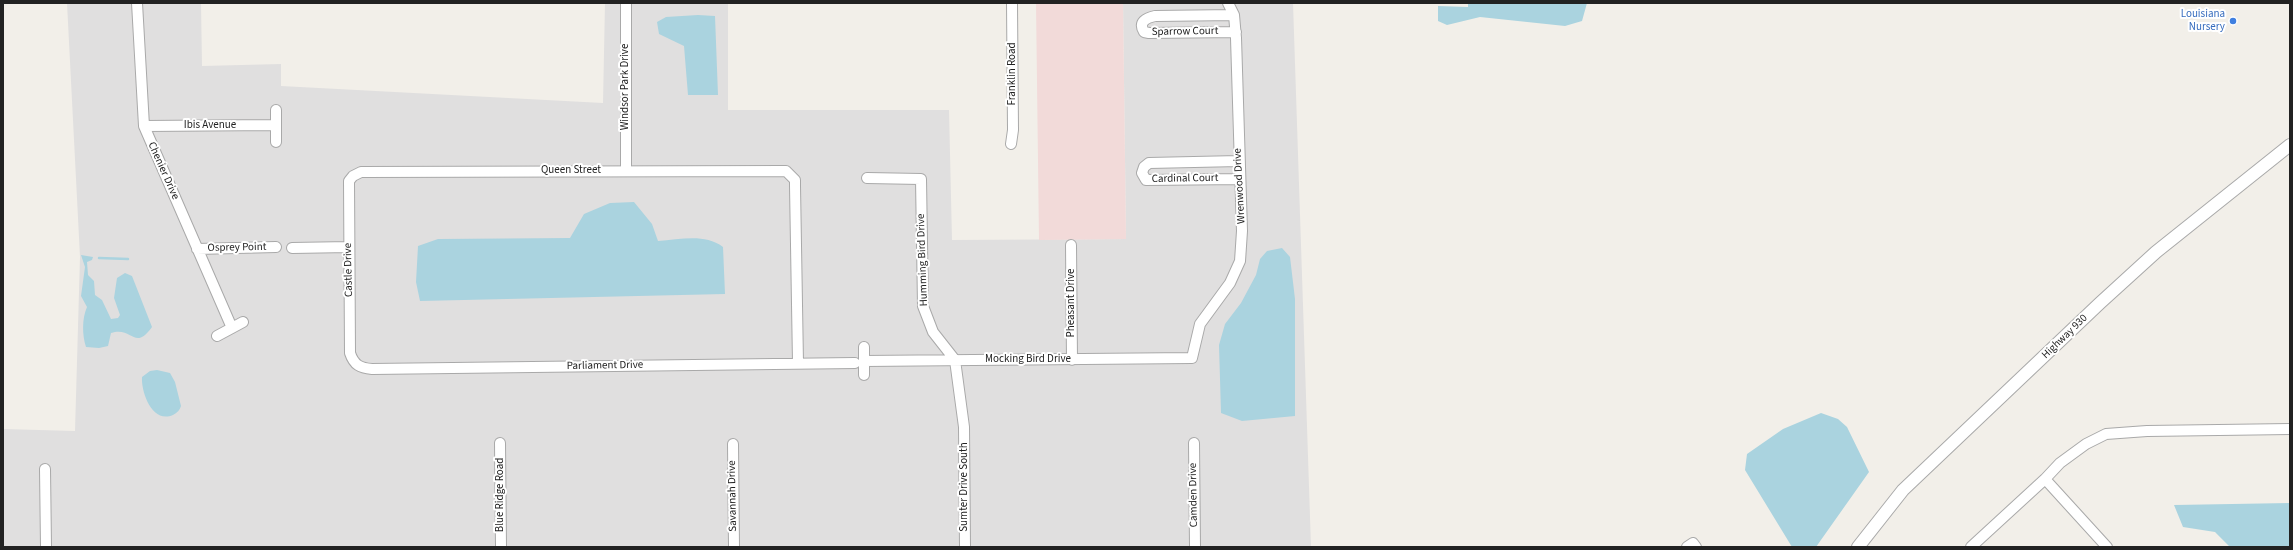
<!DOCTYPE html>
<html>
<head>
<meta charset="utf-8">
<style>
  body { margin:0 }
  #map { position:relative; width:2293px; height:550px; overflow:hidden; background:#f2efe9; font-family:"Source Sans 3",sans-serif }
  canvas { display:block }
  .frame { position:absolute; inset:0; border:4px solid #222; pointer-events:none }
</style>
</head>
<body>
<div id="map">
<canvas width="2293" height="550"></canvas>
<div class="frame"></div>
</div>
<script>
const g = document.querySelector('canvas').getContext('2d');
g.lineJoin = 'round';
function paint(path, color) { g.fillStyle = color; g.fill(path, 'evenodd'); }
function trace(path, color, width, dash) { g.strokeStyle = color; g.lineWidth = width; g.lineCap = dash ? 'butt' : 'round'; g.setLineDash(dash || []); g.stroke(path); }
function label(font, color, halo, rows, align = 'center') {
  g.font = font + ' "Source Sans 3",sans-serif'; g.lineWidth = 4; g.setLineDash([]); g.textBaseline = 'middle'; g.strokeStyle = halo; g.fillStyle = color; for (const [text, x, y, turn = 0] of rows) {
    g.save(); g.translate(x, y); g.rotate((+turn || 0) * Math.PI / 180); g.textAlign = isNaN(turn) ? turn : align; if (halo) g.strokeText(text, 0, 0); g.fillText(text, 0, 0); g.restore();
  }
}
paint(new Path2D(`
  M67 3H201L202 66 281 64V86L603 103 605 3H728V110H949L952 240 1126 239 1123 3H1293L1311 547H3V429L75 431 80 257Z`), '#e0dfdf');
paint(new Path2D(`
  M1036 3H1123L1126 239 1039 240Z`), '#f2dad9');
paint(new Path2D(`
  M1468 3H1587L1582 21 1565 26 1480 17 1447 25 1438 21V6L1468 7Z
  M698 15 715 16 718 95H688L684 46 659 34 657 22 666 17Z
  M634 202 652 224 658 241C680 240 704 233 723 247L725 294 420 301 416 282 418 246 438 239 570 238 584 214 610 203Z
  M1282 248 1290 257 1295 299V416L1242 421 1221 413 1219 345 1225 324 1241 303 1256 275 1260 259 1267 251Z
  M81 255 93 257 92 260 87 262 88 275 94 281 95 295 102 300 111 319 118 318 120 315 114 298 117 278 125 273 132 276 152 327C134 352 133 326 111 333L108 346 99 348 86 347C82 335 82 318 87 307L81 296 85 267Z
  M157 370 170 373 175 382 181 406C180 410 177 413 173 415 152 424 141 392 142 377L150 371Z
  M1821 413 1838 419 1847 427 1869 472 1816 547H1792L1745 470 1747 454 1783 429Z
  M2290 503V547H2230L2215 532 2183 527 2174 505Z`), '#aad3df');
trace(new Path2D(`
  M99 258 128 259`), '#aad3df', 2.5);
const minor = new Path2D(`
  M137 3 144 126 232 328
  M626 3V171
  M1234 15 1155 16C1146 18 1138 22 1144 32L1149 33 1236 32
  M276 110V142
  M144 126 276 125
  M1011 144 1013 130 1012 3
  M1239 161 1149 163 1144 167 1142 173 1146 180 1240 179
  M867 178 921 179 923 306 933 332 955 360 964 427 965 547
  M1071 245 1072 360
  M292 248 349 247
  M197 249 276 247
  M217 336 243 322
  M864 347V375
  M864 361 1192 358 1200 324 1230 283 1240 261 1242 231 1236 38 1234 15 1228 3
  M798 363 795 186V180L786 171 361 172 353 176 349 181 350 353C354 365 360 368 372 369L855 363
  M500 443 501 547
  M1194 443 1195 547
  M733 444 734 547
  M45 469 46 547
  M2045 479 2060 463 2086 444 2106 434 2147 431 2290 429
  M1687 547 1693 543 1696 547
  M1971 547 2045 479 2107 547`);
const tertiary = new Path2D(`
  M1858 547 1903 490 2100 303 2156 252 2290 145`);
trace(minor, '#a9a9a9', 12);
trace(tertiary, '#a9a9a9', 14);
trace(minor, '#fff', 10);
trace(tertiary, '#fff', 12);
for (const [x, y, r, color] of [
  [2233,21,4,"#3f7fe0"]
]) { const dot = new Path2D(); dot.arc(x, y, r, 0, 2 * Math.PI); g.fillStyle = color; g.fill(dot); trace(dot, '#fff', 1.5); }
label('11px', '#366cbe', '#fff', [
  ["Louisiana",2225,15],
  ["Nursery",2225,28]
], 'right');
label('11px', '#222', '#fff', [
  ["Sparrow Court",1185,32,-1],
  ["Franklin Road",1013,74,-90],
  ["Windsor Park Drive",626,87,-90],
  ["Ibis Avenue",210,126],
  ["Chenier Drive",163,171,66],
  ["Queen Street",571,171],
  ["Cardinal Court",1185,179,-1],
  ["Wrenwood Drive",1240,186,-93],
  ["Osprey Point",237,248,-1],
  ["Humming Bird Drive",923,260,-92],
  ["Castle Drive",349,270,-91],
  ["Pheasant Drive",1072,303,-90],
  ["Highway 930",2065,337,-44],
  ["Mocking Bird Drive",1028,360],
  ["Parliament Drive",605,366,-1],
  ["Sumter Drive South",965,487,-90],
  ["Blue Ridge Road",501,495,-90],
  ["Camden Drive",1194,495,-91],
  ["Savannah Drive",733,496,-91]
]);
</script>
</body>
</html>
